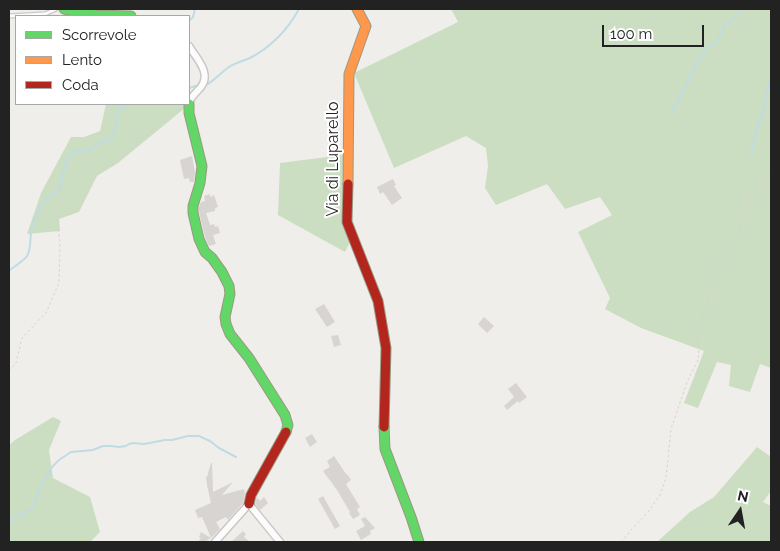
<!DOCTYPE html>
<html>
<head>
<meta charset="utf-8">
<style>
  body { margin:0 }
  #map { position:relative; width:780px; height:551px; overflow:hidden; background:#f0eeeb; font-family:Raleway,sans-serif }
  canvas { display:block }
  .frame { position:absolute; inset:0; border:10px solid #222; pointer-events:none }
  .legend { position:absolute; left:15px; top:15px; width:175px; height:90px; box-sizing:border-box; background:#fff; border:1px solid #a7a7a7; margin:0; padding:6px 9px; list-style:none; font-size:15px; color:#222 }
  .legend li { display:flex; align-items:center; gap:10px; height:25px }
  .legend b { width:25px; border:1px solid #a7a7a7 }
  .north { position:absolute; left:715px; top:486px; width:50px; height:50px; -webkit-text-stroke:4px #fff; paint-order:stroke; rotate:12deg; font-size:14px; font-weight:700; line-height:20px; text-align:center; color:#222 }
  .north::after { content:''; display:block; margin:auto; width:18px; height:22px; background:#222; clip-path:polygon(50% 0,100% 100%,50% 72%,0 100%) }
  .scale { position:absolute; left:602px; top:25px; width:102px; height:22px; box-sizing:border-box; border:2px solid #222; border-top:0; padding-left:6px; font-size:15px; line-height:18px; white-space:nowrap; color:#222; -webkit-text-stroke:4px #fff; paint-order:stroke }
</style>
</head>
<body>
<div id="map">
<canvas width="780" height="551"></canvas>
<div class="frame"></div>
<ul class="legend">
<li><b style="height:6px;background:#63d668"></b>Scorrevole</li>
<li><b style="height:6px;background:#ff974d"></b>Lento</li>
<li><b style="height:6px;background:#b3261e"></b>Coda</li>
</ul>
<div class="north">N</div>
<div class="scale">100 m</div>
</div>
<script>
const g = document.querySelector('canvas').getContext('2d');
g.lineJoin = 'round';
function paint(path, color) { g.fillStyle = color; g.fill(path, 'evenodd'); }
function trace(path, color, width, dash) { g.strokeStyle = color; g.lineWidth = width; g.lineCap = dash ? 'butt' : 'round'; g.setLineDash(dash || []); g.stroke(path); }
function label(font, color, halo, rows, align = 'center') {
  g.font = font + ' Raleway,sans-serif'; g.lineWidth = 4; g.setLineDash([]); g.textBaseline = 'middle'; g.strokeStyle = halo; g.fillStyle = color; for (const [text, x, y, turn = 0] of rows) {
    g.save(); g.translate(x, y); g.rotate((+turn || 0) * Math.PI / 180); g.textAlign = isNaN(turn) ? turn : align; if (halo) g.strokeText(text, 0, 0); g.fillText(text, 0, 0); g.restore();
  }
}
paint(new Path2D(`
  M451 9H771V368L760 364 750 392 729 386 731 365 717 362 698 408 684 403 704 351 641 328 605 309 610 298 578 232 612 215 600 197 565 209 547 184 496 205 485 188 488 166 486 148 466 136 394 168 354 73 458 22Z
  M106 104H183L185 108 118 163 97 176 79 212 59 219 60 231 27 234 41 193 71 137H84L100 131Z
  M343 155 342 223 350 242 345 252 278 215 280 163Z
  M53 417 61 421 49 450 53 478 90 497 100 532 90 542H9V445L15 440Z
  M757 447 771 457V491L763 502 771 506V542H657L690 512 714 497Z`), '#cbdec1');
trace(new Path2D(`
  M189 21 193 17 195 9
  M204 86C214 82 220 73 229 67 235 63 243 61 250 58 271 47 288 29 299 9
  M189 88 199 85
  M672 113 702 54 708 47 715 43 719 38 725 24 734 19 741 9
  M751 155 757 128 762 116 769 83 771 78
  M9 271C14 266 24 261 27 256 31 250 30 240 31 233 32 224 37 213 42 204 46 196 54 196 59 189L67 158 73 152 80 150H90L96 145 110 139 116 129 117 116 119 111 127 104
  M9 520 27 512 33 507 39 490 52 467 59 460 71 452 93 450 103 446H111L119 447 126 446 129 444 133 443 144 444 165 440H172L188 436H199L210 441 219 448 236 457`), '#bfdbe3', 2);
paint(new Path2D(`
  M192 156 195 172 194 182H190L189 178 184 179 180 160Z
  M393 179 396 185 394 186 402 198 392 205 383 192 380 194 377 187Z
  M210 194V197L214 195 218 207 215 208V211L206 213 210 225 214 224 215 227 218 226 220 233 213 235 216 244 209 246 205 237 199 212V207L201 202 205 201 204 196Z
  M324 304 335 322 327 327 315 309Z
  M484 317 494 326 487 333 478 324Z
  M338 335 341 345 334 347 331 336Z
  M516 383 527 397 519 403 518 401 507 410 504 406 514 397 508 389Z
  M312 434 317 442 310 447 305 438Z
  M334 456 346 474H347L351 480 346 484 360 507 357 509 360 515 353 519 349 513 350 512 337 490 323 471 330 467 327 461Z
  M211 463H212L213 492 233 482 222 495 244 489 245 493 243 503 228 520 226 517 216 522 220 529 211 538 202 517 198 518 195 510 211 503 207 485 206 477H207Z
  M323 496 340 526 335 529 318 499Z
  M257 497 260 501 264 497 268 503 260 510 255 504Z
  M365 517 375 528 370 531 371 534 361 540 356 531 365 526 361 519Z
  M243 531 246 534 244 537 250 542H231Z
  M201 532 211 538 204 542H198L201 538 199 537Z`), '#d7d4d2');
const lane = new Path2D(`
  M9 16 45 14 56 9`);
const street = new Path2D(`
  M189 46C196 58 212 73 201 87 197 92 190 97 189 104
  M215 542 249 504 280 542`);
const fast = new Path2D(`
  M64 9 95 15 131 16
  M189 104V113L202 166 200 183 193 206V213L199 239 205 252 212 258 222 272 229 286 230 294 225 317 226 324 230 334 249 358 285 415 288 425 286 432
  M384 427 385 449 411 517 419 542`);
const slow = new Path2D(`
  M348 184 349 74 366 26 357 9`);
const jam = new Path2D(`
  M348 184 347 222 378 301 386 348 384 427
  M249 504 251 495 286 432`);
trace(lane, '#c9c8c7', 5.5);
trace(street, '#c9c8c7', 9);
trace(fast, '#999a82', 11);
trace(slow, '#999a82', 11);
trace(jam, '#999a82', 11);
trace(new Path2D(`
  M48 187 57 184 65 190 66 197 57 206 53 213 57 216
  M9 371 16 363 22 338 46 313 59 283 60 244 57 217 74 212 83 200 93 176 102 169 115 163 180 107
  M621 542 632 529 648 512 660 495 666 478 671 429 687 382 698 360 699 349 696 332 708 302 724 254 735 238 747 215 746 197 761 189 771 171`), '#dccecd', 1, [2.5, 2.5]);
trace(lane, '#fdfcfc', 3);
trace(street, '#fdfcfc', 6);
trace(fast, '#63d668', 9);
trace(slow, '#ff974d', 9);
trace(jam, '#b3261e', 9);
label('16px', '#222', '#fff', [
  ["Via di Luparello",333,159,-90]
]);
</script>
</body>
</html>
